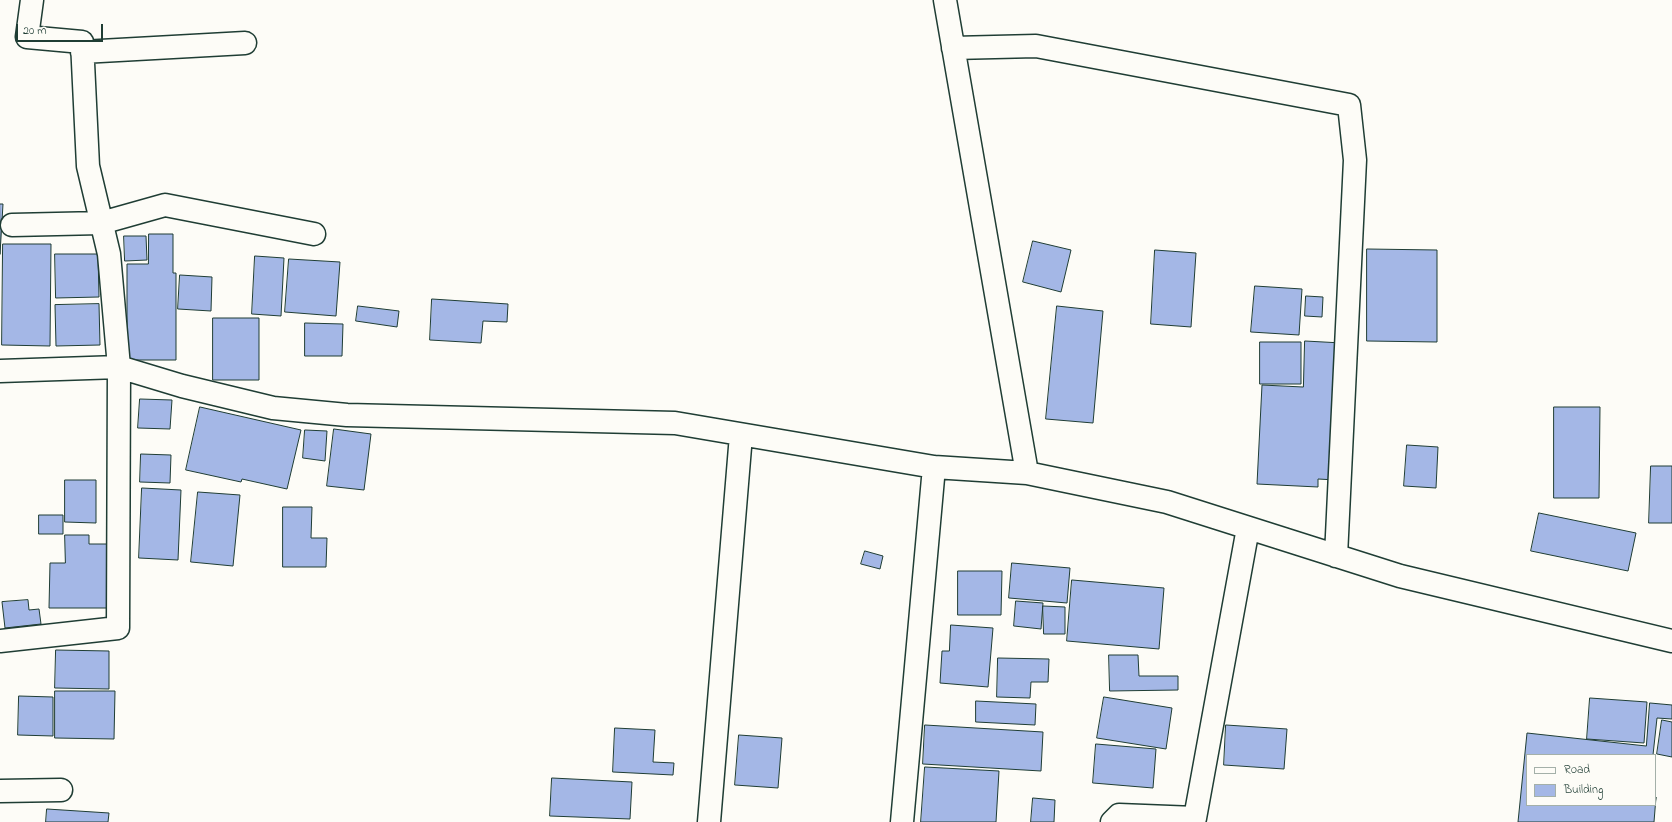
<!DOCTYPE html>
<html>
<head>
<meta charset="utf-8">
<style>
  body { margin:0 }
  #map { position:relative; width:1672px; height:822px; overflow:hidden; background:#fdfcf7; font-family:"Indie Flower",sans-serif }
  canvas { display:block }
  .legend { position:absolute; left:1526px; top:754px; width:130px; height:52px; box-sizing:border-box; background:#fdfcf7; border:1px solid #a4b0a9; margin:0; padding:5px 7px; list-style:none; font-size:12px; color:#1f3d34 }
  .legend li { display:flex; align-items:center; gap:8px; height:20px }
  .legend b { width:20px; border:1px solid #a4b0a9 }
  .scale { position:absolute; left:16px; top:24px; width:87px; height:18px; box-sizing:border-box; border:2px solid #1f3d34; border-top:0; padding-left:5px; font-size:12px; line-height:14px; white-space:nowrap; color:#1f3d34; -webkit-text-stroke:3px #fdfcf7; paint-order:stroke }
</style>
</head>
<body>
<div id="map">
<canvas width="1672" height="822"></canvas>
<ul class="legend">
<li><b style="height:5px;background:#fdfcf7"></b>Road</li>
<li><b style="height:11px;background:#a4b7e6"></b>Building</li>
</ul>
<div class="scale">20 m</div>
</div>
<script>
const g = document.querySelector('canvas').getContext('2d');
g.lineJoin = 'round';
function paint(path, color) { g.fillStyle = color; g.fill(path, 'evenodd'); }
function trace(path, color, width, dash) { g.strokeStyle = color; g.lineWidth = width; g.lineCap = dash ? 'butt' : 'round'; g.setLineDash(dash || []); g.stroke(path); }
const building = new Path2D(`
  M0 204H3L0 254Z
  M149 234H173V273H176V360H127V264H148Z
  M124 236H146L147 260 125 261Z
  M1033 241 1071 250 1061 292 1023 282Z
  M3 244H51L50 346 2 345Z
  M1367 249 1437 250V342L1367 341Z
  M1155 250 1196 253 1191 327 1151 324Z
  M55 254H98L99 297 56 298Z
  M255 256 284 258 281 316 252 314Z
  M289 259 340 262 336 316 285 312Z
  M180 275 212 277 211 311 178 309Z
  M1255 286 1302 289 1299 335 1251 332Z
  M1306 296 1323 297 1322 317 1305 316Z
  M432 299 508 304 507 322 483 321 481 343 430 340Z
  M99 304 100 345 56 346 55 305Z
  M358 306 399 311 397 327 356 321Z
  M1057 306 1103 311 1093 423 1046 419Z
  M213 318H259V380H213Z
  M305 323 343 324 342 356H305Z
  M1305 341 1342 343 1336 480 1318 479V487L1257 484 1262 385 1303 387Z
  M1260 342H1301V384H1260Z
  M140 399 172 400 170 429 138 428Z
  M200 407 301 430 287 489 242 479 241 482 186 470Z
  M1554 407H1600L1599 498H1554Z
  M334 429 371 434 364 490 327 486Z
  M305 430 327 431 325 461 303 458Z
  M1407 445 1438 447 1436 488 1404 486Z
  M141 454 171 455 170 483 140 482Z
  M1651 466H1672V523H1649Z
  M65 480H96V523L65 522Z
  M142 488 181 490 178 560 139 558Z
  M198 492 240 495 233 566 191 562Z
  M283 507H312L311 538H327L326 567H283Z
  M1539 513 1636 533 1628 571 1531 551Z
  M39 515H63V534H39Z
  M65 535H89V544H109L108 608H49L50 563H65Z
  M865 551 883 556 880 569 861 564Z
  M1012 563 1070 568 1067 603 1009 598Z
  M958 571H1002L1001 615H958Z
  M1072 580 1164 588 1159 649 1067 641Z
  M28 600 29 610 39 609 41 624 5 628 2 602Z
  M1016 601 1043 603 1041 629 1014 626Z
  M1043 606 1065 607V634H1044Z
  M951 625 993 628 988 687 940 683 942 651H949Z
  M56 650 109 651V689L55 688Z
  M1109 655H1138L1139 676H1178V690L1110 691Z
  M998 658 1049 659 1048 682H1031L1030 698 997 697Z
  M55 691H115L114 739 55 738Z
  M19 696 53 697V736L18 735Z
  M1104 697 1172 708 1166 749 1097 738Z
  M1590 698 1647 702 1644 743 1587 739Z
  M976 701 1036 704 1035 725 976 722Z
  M1650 703 1672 705V719L1657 718 1653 755H1527V805H1655L1656 797 1654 822H1518L1527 733 1646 746Z
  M1662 720 1672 722V757L1657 754Z
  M925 725 1043 732 1041 771 923 764Z
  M1226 725 1287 729 1284 769 1224 765Z
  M615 728 655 730 653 762 674 763 673 775 613 772Z
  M739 735 782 738 778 788 735 785Z
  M1096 744 1156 749 1153 788 1093 783Z
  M925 767 999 771 996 822H921Z
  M552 778 632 782 630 819 550 816Z
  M1033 798 1055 800 1054 822H1031Z
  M47 809 109 813 108 822H46Z`);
paint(building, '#a4b7e6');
trace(building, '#1f3d34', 1);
const street = new Path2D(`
  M945 0 1027 473
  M953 48 1036 46 1349 105 1355 160 1336 556
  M82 52 245 43
  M12 225 101 223 165 205 314 234
  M0 371 119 367 182 386 273 408 347 415 675 423 934 467 1027 473 1167 502 1400 576 1672 641
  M0 641 118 628 119 367 109 254 88 166 82 42 27 37 32 0
  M0 791 61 790
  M709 822 741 435
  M902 822 934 467
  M1112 822 1119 815 1195 818 1248 528`);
trace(street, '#1f3d34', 25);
trace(street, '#fdfcf7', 22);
</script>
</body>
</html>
